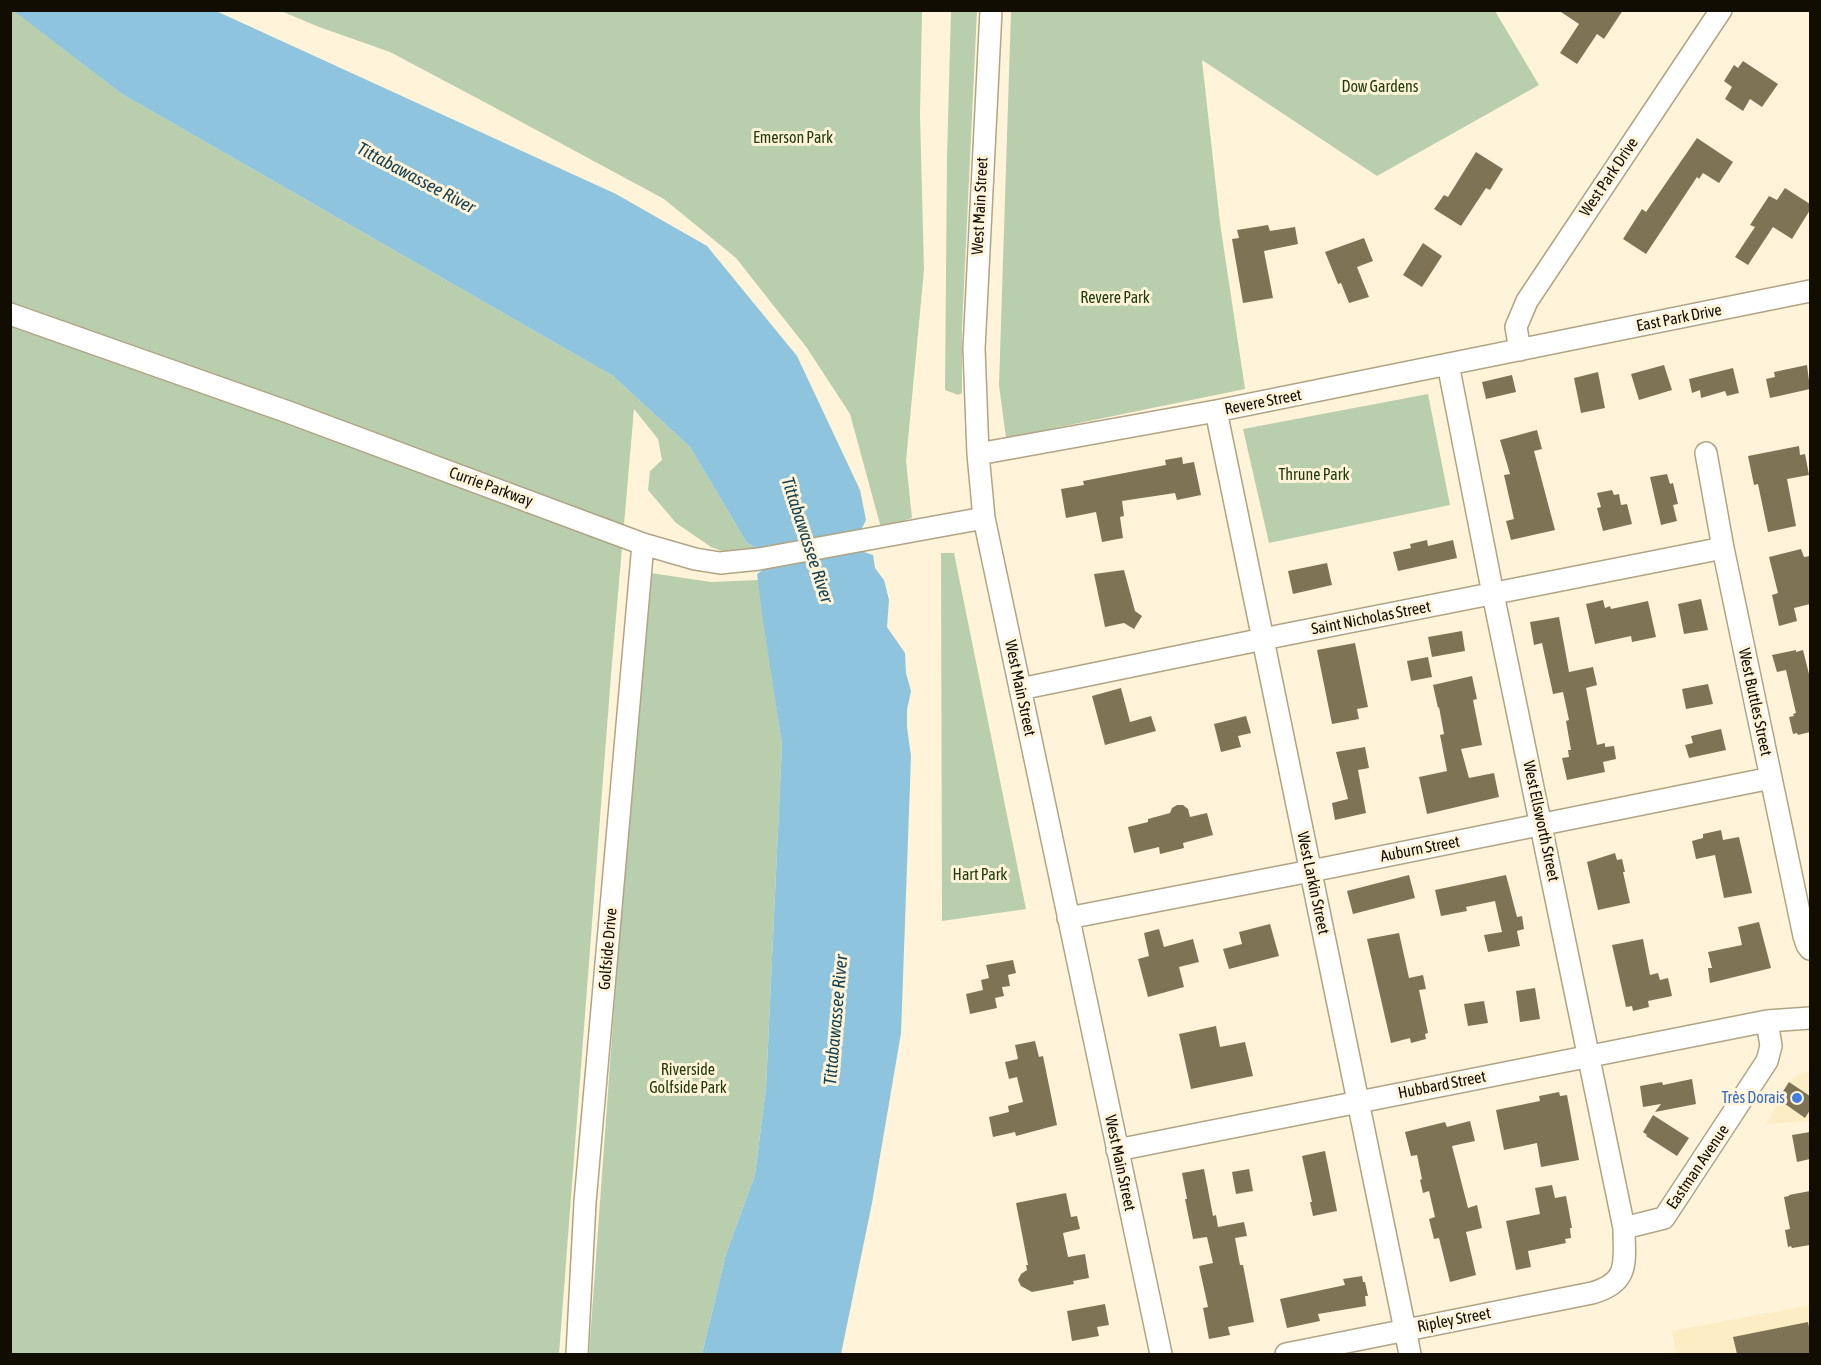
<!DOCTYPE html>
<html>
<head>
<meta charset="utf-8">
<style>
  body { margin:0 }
  #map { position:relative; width:1821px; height:1365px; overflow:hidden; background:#fff4d9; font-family:"Asap Condensed",sans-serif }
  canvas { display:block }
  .frame { position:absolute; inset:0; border:12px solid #110d03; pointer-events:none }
</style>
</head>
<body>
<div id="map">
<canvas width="1821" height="1365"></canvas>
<div class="frame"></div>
</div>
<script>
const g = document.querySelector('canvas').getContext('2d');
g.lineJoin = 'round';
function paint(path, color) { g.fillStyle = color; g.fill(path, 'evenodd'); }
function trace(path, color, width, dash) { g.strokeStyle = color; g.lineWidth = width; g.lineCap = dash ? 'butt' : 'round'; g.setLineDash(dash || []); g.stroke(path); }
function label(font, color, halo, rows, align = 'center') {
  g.font = font + ' "Asap Condensed",sans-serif'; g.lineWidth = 6; g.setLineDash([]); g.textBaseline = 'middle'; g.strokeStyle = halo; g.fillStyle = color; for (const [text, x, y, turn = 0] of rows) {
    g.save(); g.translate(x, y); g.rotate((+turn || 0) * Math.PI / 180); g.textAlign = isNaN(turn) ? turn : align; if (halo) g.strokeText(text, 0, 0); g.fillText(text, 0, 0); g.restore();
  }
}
paint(new Path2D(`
  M1810 1071V1121L1766 1124 1792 1079 1799 1074Z
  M1810 1305V1354H1676L1672 1331Z`), '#fdedc4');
paint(new Path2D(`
  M14 10 122 94 613 376 690 447 747 543 757 548 760 552 730 554 711 547 676 523 648 490 650 471 662 460 658 439 634 409 611 675 559 1354H11L10 11Z
  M281 11H922L920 115 924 270 906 461 912 518 881 528 850 414 807 348 736 258 664 199 488 104 390 52 319 27Z
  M951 11H977L962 328V393L958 395 945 390 947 157Z
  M1011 11H1495L1539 85 1377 176 1202 60 1220 223 1245 389 1006 438 999 385Z
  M1428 394 1450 505 1269 543 1243 429Z
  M941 553H954L1026 909 942 921Z
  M651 573 711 582 758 580 782 744 766 1088 755 1175 726 1254 702 1354H589L618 953Z`), '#b9cead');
paint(new Path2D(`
  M14 11H216L616 194 707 246 797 356 860 490 866 520 860 532 864 552 873 555 875 568 884 580 889 600 887 627 905 653 906 673 911 691 907 710V727L911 756 901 1033 872 1203 841 1354H702L726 1254 755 1175 766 1088 782 744 762 614 757 574 763 570C761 554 762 550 747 543L690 447 613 376 122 94Z`), '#8ec4de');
paint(new Path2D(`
  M1558 10H1623L1604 39 1597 34 1577 64 1560 53 1579 24Z
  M1743 61 1778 84 1762 107 1750 99 1743 111 1725 99 1732 87 1724 81 1734 65 1738 68Z
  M1697 138 1733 162 1719 183 1703 173 1699 179 1697 177 1646 254 1623 239 1642 209 1646 212Z
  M1476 152 1503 169 1490 190 1486 188 1461 226 1434 209 1444 195 1448 197Z
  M1785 188 1810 204V210L1792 239 1773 227 1748 265 1735 257 1755 227 1750 225 1769 196 1777 200Z
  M1268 225 1270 231 1295 227 1298 244 1264 251 1273 298 1243 303 1232 239 1239 238 1237 230Z
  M1364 238 1373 261 1357 267 1369 297 1349 303 1341 283 1338 284 1325 252Z
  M1423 243 1442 256 1422 287 1403 275Z
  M1664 365 1672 390 1639 400 1631 374Z
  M1807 365 1810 389 1770 398 1766 379 1775 377 1774 372Z
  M1733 368 1739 393 1727 396 1725 391 1701 398 1700 390 1692 393 1689 379Z
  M1598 372 1605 408 1581 413 1574 378Z
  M1512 375 1516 392 1486 399 1482 382Z
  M1537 430 1542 449 1534 451 1555 530 1511 540 1506 521 1514 519 1504 475 1510 474 1500 440Z
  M1799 446 1800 455 1805 454 1809 475 1787 479 1796 526 1768 532 1758 484 1754 485 1748 456Z
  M1182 457 1183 464 1194 462 1201 495 1177 500 1175 493 1122 501 1124 516 1120 517 1123 538 1102 542 1096 512 1066 518 1061 489 1084 485 1083 481 1166 465 1165 460Z
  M1667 474 1670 484 1673 483 1678 504 1673 505 1677 521 1661 525 1650 477Z
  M1612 490 1614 495 1619 494 1621 505 1627 504 1632 524 1603 531 1597 508 1601 507 1597 493Z
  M1427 540 1428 546 1453 540 1457 558 1398 571 1393 552 1411 548 1410 544Z
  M1801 549 1804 557 1810 556V604L1794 608 1797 621 1779 626 1772 595 1778 593 1769 557Z
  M1327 563 1332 585 1293 594 1288 571Z
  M1124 570 1135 611 1142 616 1134 629 1124 623 1105 627 1094 574Z
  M1701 599 1708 630 1684 634 1678 604Z
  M1603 600 1605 608 1610 606 1611 609 1648 601 1656 637 1632 642 1631 636 1595 644 1586 604Z
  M1559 617 1569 672 1593 667 1597 685 1586 688 1597 745 1605 743V747L1614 746 1616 759 1603 762 1605 772 1567 780 1562 758 1569 757 1568 750H1571L1566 721 1569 720 1563 692 1553 694 1542 643 1534 645 1530 622Z
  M1462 631 1465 651 1432 657 1428 637Z
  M1355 643 1368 707 1357 709 1359 719 1332 724 1317 650Z
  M1796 650V652L1803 650 1810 678V732L1798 735 1797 733 1793 734 1789 717 1794 716 1793 714 1796 713 1786 670 1777 672 1772 655Z
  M1428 657 1432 677 1411 681 1407 661Z
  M1472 676 1477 699 1473 700 1482 745 1461 749 1469 778 1494 773 1499 797 1427 814 1419 777 1447 771 1440 735 1444 734 1439 707 1438 708 1433 685Z
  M1708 684 1713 704 1686 709 1682 689Z
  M1121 688 1130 722 1151 716 1156 731 1105 745 1092 696Z
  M1246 716 1251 733 1238 736 1241 747 1221 752 1214 724Z
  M1721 729 1726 750 1689 758 1685 745 1693 743 1691 736Z
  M1365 747 1369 768 1358 770 1366 813 1335 820 1332 803 1348 799 1336 752Z
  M1177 805H1183L1188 809 1190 817 1207 813 1213 835 1183 843 1184 848 1160 854 1159 847 1134 853 1128 827 1148 822V819L1170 813 1172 808Z
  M1721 830 1723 840 1739 837 1752 893 1724 898 1715 855 1696 859 1692 841 1703 838V834Z
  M1615 853 1617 860 1622 859 1625 872H1623L1630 903 1598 910 1587 862Z
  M1409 875 1415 898 1353 914 1347 891Z
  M1506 875 1517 917 1522 916 1524 929 1517 931 1520 946 1488 952 1484 935 1502 932 1495 901 1466 907 1467 911 1441 916 1435 890Z
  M1759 922 1771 968 1710 983 1708 968H1712L1708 952 1742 945 1738 927Z
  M1270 924 1279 956 1229 969 1223 949 1242 944 1239 932Z
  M1159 929 1164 947 1193 939 1199 962 1179 967 1184 987 1148 997 1138 959 1149 956 1144 933Z
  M1399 933 1409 978 1423 975 1426 989 1419 990 1428 1033 1425 1034 1426 1039 1411 1043 1410 1038 1391 1043 1367 939Z
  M1643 939 1650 975 1658 973 1660 980 1668 978 1672 996 1648 1001 1649 1007 1633 1011 1632 1006 1626 1007 1612 945Z
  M1013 960 1016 973 1008 975 1010 986 1002 987 1004 996 995 998 997 1008 970 1014 966 994 983 990 981 980 989 978 986 965Z
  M1535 988 1540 1019 1520 1022 1516 991Z
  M1484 1001 1488 1023 1468 1026 1464 1004Z
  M1216 1026 1220 1047 1245 1042 1253 1076 1191 1089 1179 1034Z
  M1035 1041 1039 1057 1043 1056 1057 1125 1016 1136 1015 1132 993 1137 989 1117 1009 1112 1008 1106 1023 1102 1017 1077 1009 1079 1005 1062 1018 1059 1015 1045Z
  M1692 1079 1696 1104 1655 1112 1661 1104 1643 1107 1640 1086 1662 1082 1663 1085Z
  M1789 1082 1810 1096V1110L1805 1118 1778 1099Z
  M1559 1092 1560 1096 1567 1095 1579 1160 1541 1167 1537 1143 1504 1150 1496 1110 1540 1101 1539 1096Z
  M1653 1115 1689 1138 1677 1156 1646 1136 1647 1135 1643 1132Z
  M1470 1121 1475 1141 1452 1146 1468 1208 1477 1205 1482 1228 1466 1232 1476 1275 1450 1282 1439 1238 1434 1239 1429 1219 1435 1217 1429 1191 1423 1193 1420 1180 1422 1179 1417 1155 1411 1156 1405 1132 1445 1122 1447 1127Z
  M1810 1132V1159L1797 1162 1792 1135Z
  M1325 1151 1337 1211 1313 1216 1310 1202H1312L1302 1156Z
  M1204 1169 1213 1216 1216 1215 1218 1227 1244 1222 1247 1236 1235 1238 1240 1265H1243L1254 1322 1228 1327 1230 1335 1209 1339 1203 1308 1208 1307 1199 1266 1213 1263 1207 1237 1193 1239 1185 1199H1187L1182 1173Z
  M1249 1169 1253 1191 1236 1194 1232 1172Z
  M1552 1185 1555 1198 1566 1196 1572 1228H1570L1571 1238 1565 1239 1566 1243 1528 1251 1531 1267 1516 1270 1506 1221 1540 1214 1535 1188Z
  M1810 1191V1245L1792 1248 1791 1246 1788 1247 1785 1230 1790 1229 1784 1197 1789 1196V1195Z
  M1066 1193 1071 1217 1077 1216 1080 1229 1063 1233 1068 1257 1085 1254 1089 1278 1073 1281 1074 1284 1032 1292 1021 1286 1018 1280 1021 1274 1027 1270 1026 1265H1028L1016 1203Z
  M1362 1276 1363 1282H1365L1368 1296H1365L1366 1306 1318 1314 1320 1321 1287 1328 1280 1299 1345 1285 1343 1279Z
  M1105 1304 1109 1325 1097 1327 1099 1336 1072 1341 1067 1311Z
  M1808 1322 1810 1332V1354H1737L1733 1337Z`), '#7e7355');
const minor = new Path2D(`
  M991 10 974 349 978 454 984 518 1161 1354
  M10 314 288 412 643 544 695 559 720 563 759 559 984 518
  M1520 350 1516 327 1527 301 1721 10
  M1216 411 1410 1354
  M1706 453 1723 548 1804 936 1807 945 1810 949
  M978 454 1216 411 1810 291
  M1020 689 1283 635 1723 548
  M1068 918 1331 867 1771 778
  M1117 1150 1767 1021
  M1624 1228 1664 1218 1767 1061 1771 1046 1767 1021 1810 1018
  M577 1354 585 1202 643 544
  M1286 1354 1592 1293C1631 1282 1624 1261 1624 1228L1493 594 1448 364`);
trace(minor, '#b0a484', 24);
trace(minor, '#fff', 21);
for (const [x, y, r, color] of [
  [1797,1098,6,"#3f7fe0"]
]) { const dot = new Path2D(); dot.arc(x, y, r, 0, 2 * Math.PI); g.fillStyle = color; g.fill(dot); trace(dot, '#fff4d9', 2); }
label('16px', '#213b0c', '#fff4d9', [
  ["Dow Gardens",1380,87],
  ["Emerson Park",793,138],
  ["Revere Park",1115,298],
  ["Thrune Park",1314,475],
  ["Hart Park",980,875],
  ["Riverside",688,1070],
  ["Golfside Park",688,1088]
]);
label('16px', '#110d03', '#fff4d9', [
  ["West Park Drive",1609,177,-56],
  ["West Main Street",980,206,-87],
  ["East Park Drive",1679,318,-11],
  ["Revere Street",1263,402,-11],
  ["Currie Parkway",491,487,20],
  ["Saint Nicholas Street",1371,618,-11],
  ["West Main Street",1020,688,78],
  ["West Buttles Street",1755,702,78],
  ["West Ellsworth Street",1541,821,78],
  ["Auburn Street",1420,849,-11],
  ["West Larkin Street",1313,883,78],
  ["Golfside Drive",608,949,-85],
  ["Hubbard Street",1442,1085,-11],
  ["West Main Street",1120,1163,78],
  ["Eastman Avenue",1698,1167,-56],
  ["Ripley Street",1454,1320,-11]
]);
label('16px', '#366cbe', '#fff4d9', [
  ["Très Dorais",1785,1098]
], 'right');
label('italic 18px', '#123f52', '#fff4d9', [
  ["Tittabawassee River",416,178,28],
  ["Tittabawassee River",807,540,72],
  ["Tittabawassee River",836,1020,-85]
]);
</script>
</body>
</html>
